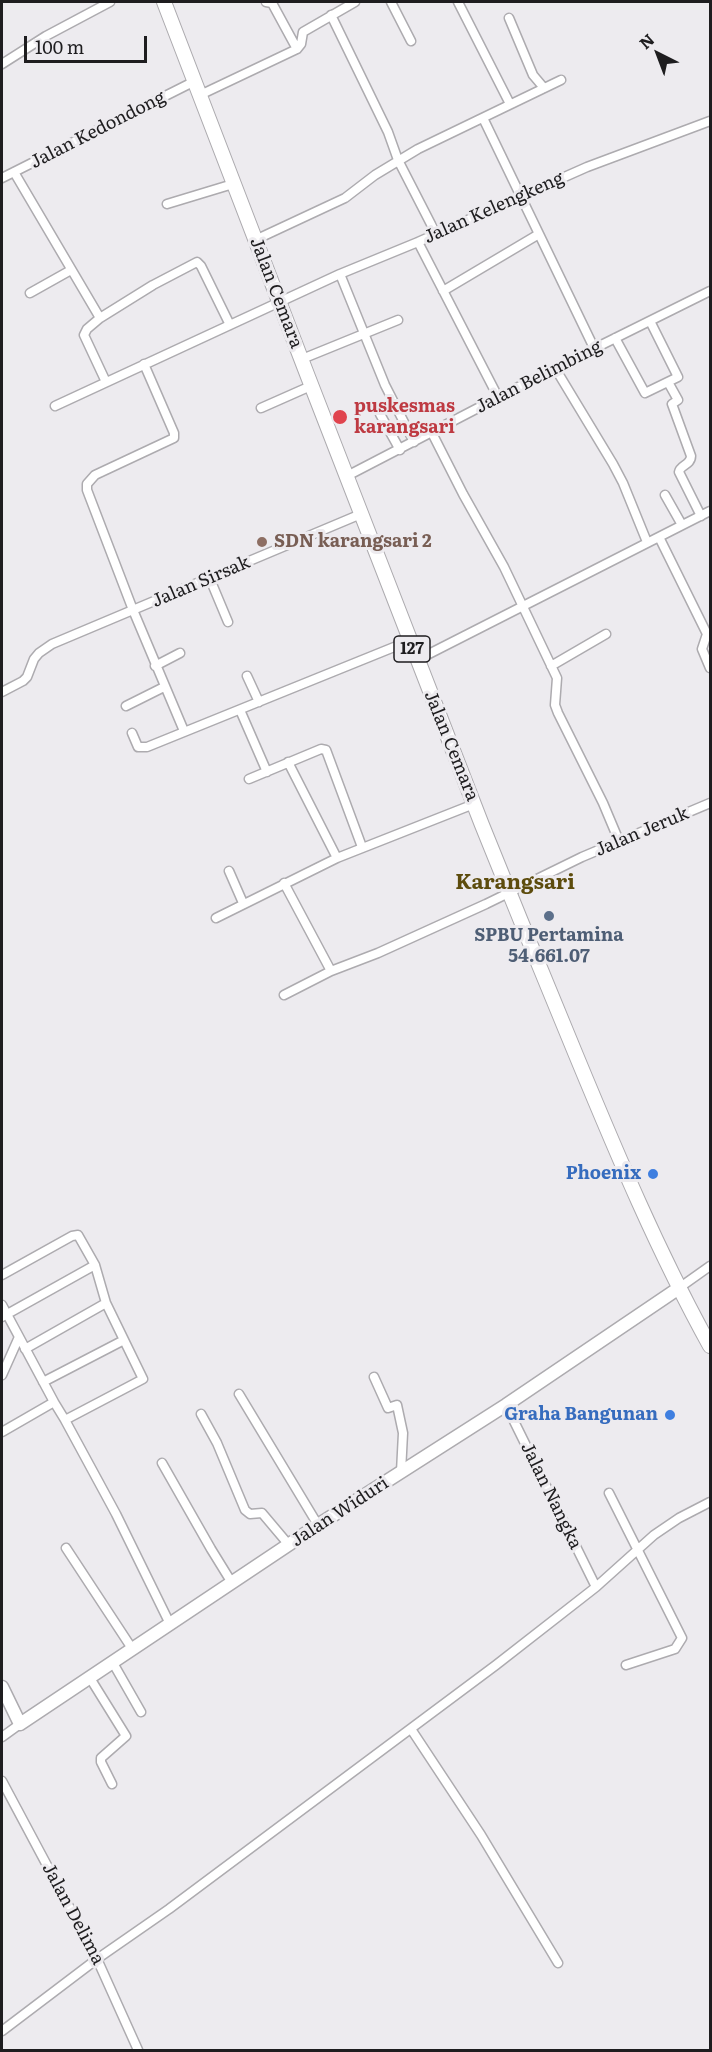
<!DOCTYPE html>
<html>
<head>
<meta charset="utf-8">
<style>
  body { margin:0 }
  #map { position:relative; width:712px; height:2052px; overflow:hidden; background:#edebef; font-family:Literata,serif }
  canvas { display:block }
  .frame { position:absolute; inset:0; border:3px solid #1e1d1f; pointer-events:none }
  .north { position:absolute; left:628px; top:24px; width:60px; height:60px; -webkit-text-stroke:4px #edebef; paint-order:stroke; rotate:318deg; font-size:16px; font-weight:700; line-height:24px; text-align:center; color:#1e1d1f }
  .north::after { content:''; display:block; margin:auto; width:21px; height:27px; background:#1e1d1f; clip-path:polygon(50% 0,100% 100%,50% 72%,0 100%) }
  .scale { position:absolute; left:24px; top:36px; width:123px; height:27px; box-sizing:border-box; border:3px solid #1e1d1f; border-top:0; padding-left:8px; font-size:18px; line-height:21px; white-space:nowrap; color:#1e1d1f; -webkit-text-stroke:4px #edebef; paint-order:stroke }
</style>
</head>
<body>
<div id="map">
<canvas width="712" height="2052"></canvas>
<div class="frame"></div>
<div class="north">N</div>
<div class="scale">100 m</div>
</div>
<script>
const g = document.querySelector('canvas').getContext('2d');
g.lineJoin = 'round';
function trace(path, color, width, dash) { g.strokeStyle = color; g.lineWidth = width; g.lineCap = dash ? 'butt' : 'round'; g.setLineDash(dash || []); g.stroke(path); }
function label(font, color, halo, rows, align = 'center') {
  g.font = font + ' Literata,serif'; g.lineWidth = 6; g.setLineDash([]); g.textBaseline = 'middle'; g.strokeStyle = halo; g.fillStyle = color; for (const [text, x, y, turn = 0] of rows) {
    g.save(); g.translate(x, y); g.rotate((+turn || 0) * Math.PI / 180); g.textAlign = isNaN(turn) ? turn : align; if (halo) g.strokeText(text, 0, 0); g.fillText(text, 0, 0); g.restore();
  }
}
const street = new Path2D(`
  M266 2 272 3 297 49
  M391 2 411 41
  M458 2 510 104
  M331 15 388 132 398 160 436 234
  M509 18 533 75 544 88
  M2 64 46 36 110 2
  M200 95 297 49 301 44 303 32 355 2
  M483 118 594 348
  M14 172 100 318 153 285 197 262 201 266 230 325
  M2 178 195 81
  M167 204 233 184
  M255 240 345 198 375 175 418 149 561 80
  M418 242 498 397
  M340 274 385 385 414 442
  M443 291 539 234
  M30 293 71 270
  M100 318 87 329 84 335 106 382
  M615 338 645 393 678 377 650 321
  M302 359 398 320
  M144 364 174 433V438L95 475 87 484V490L133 610 184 731
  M555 368 613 464 623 483 647 542
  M668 382 678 400 672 404 691 456C691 465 680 465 679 472L701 516
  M55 406 340 274 418 242 587 167 710 121
  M261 408 313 385
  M380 414 400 450
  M432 433 463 494 504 567 557 678 555 705 558 713 603 803 619 841
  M347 476 555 368 710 291
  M665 495 682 525
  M659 537 707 634 702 649 710 668
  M210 579 228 622
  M417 660 710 511
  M155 666 180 653
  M551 666 606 634
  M247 676 259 702
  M2 692 23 681 27 677 34 659 39 653 52 644 361 514
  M126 706 164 687
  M240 710 267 772
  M132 733 138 747H147L409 641
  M288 762 337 858
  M249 779 321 749 326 750 362 847
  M229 871 243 903
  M284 883 331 971
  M216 918 337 858 474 804
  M284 995 331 971 378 953 486 904 582 857 710 803
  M2 1275 72 1236 78 1235 95 1265 106 1303 143 1379 65 1420 54 1402
  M679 1288 710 1266
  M2 1305 54 1402 2 1432
  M2 1317 95 1265
  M25 1349 106 1303
  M2 1375 19 1337
  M374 1377 388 1408 397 1405 403 1433 401 1472
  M43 1382 124 1340
  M239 1394 318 1525
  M506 1405 596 1587
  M201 1414 217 1443 245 1510 250 1514 262 1513 289 1545
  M65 1420 116 1514 170 1624
  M162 1463 211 1549 232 1583
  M609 1493 682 1638 675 1649 626 1665
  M66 1548 133 1650
  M113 1663 141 1712
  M90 1678 126 1736 101 1758V1762L112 1784
  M411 1729 481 1835 558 1963
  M2 1737 20 1724
  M2 1781 97 1959 138 2050
  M2 2031 97 1959 169 1909 496 1665 596 1587 654 1535 679 1518 710 1502`);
const secondary = new Path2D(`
  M2 1687 20 1724 318 1525 506 1405 679 1288`);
const primary = new Path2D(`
  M164 2C270 276 374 552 482 825 513 902 544 978 576 1055 617 1154 658 1252 710 1346`);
trace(street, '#adabaf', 11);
trace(secondary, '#adabaf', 15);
trace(primary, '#adabaf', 16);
trace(street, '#fff', 8);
trace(secondary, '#fff', 12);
trace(primary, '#fff', 14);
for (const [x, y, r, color] of [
  [340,417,8,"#e0444e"],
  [262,542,6,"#8d6e63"],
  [549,916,6,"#5c6f8a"],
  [653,1174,6,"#3f7fe0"],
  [670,1415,6,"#3f7fe0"]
]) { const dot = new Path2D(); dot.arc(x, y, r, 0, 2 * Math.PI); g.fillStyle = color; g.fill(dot); trace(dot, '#edebef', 2); }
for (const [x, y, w] of [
  [412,649,36]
]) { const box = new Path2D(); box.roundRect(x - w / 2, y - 13, w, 26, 4.5); g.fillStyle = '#edebef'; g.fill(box); trace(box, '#1e1d1f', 1.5); }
label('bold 16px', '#1e1d1f', null, [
  ["127",412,649]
]);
label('18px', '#1e1d1f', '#edebef', [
  ["Jalan Kedondong",98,130,-27],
  ["Jalan Kelengkeng",494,208,-24],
  ["Jalan Cemara",276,293,69],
  ["Jalan Belimbing",539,377,-27],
  ["Jalan Sirsak",201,582,-23],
  ["Jalan Cemara",451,746,68],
  ["Jalan Jeruk",642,832,-23],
  ["Jalan Nangka",551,1496,64],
  ["Jalan Widuri",340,1512,-33],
  ["Jalan Delima",73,1914,62]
]);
label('bold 18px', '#be3a42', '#edebef', [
  ["puskesmas",354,407],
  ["karangsari",354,428]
], 'left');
label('bold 18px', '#785e54', '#edebef', [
  ["SDN karangsari 2",274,542]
], 'left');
label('bold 18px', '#4e5e75', '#edebef', [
  ["SPBU Pertamina",549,936],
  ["54.661.07",549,957]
]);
label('bold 18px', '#366cbe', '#edebef', [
  ["Phoenix",641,1174],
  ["Graha Bangunan",658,1415]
], 'right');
label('bold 21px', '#5d4c0d', '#edebef', [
  ["Karangsari",515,883]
]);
</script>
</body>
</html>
